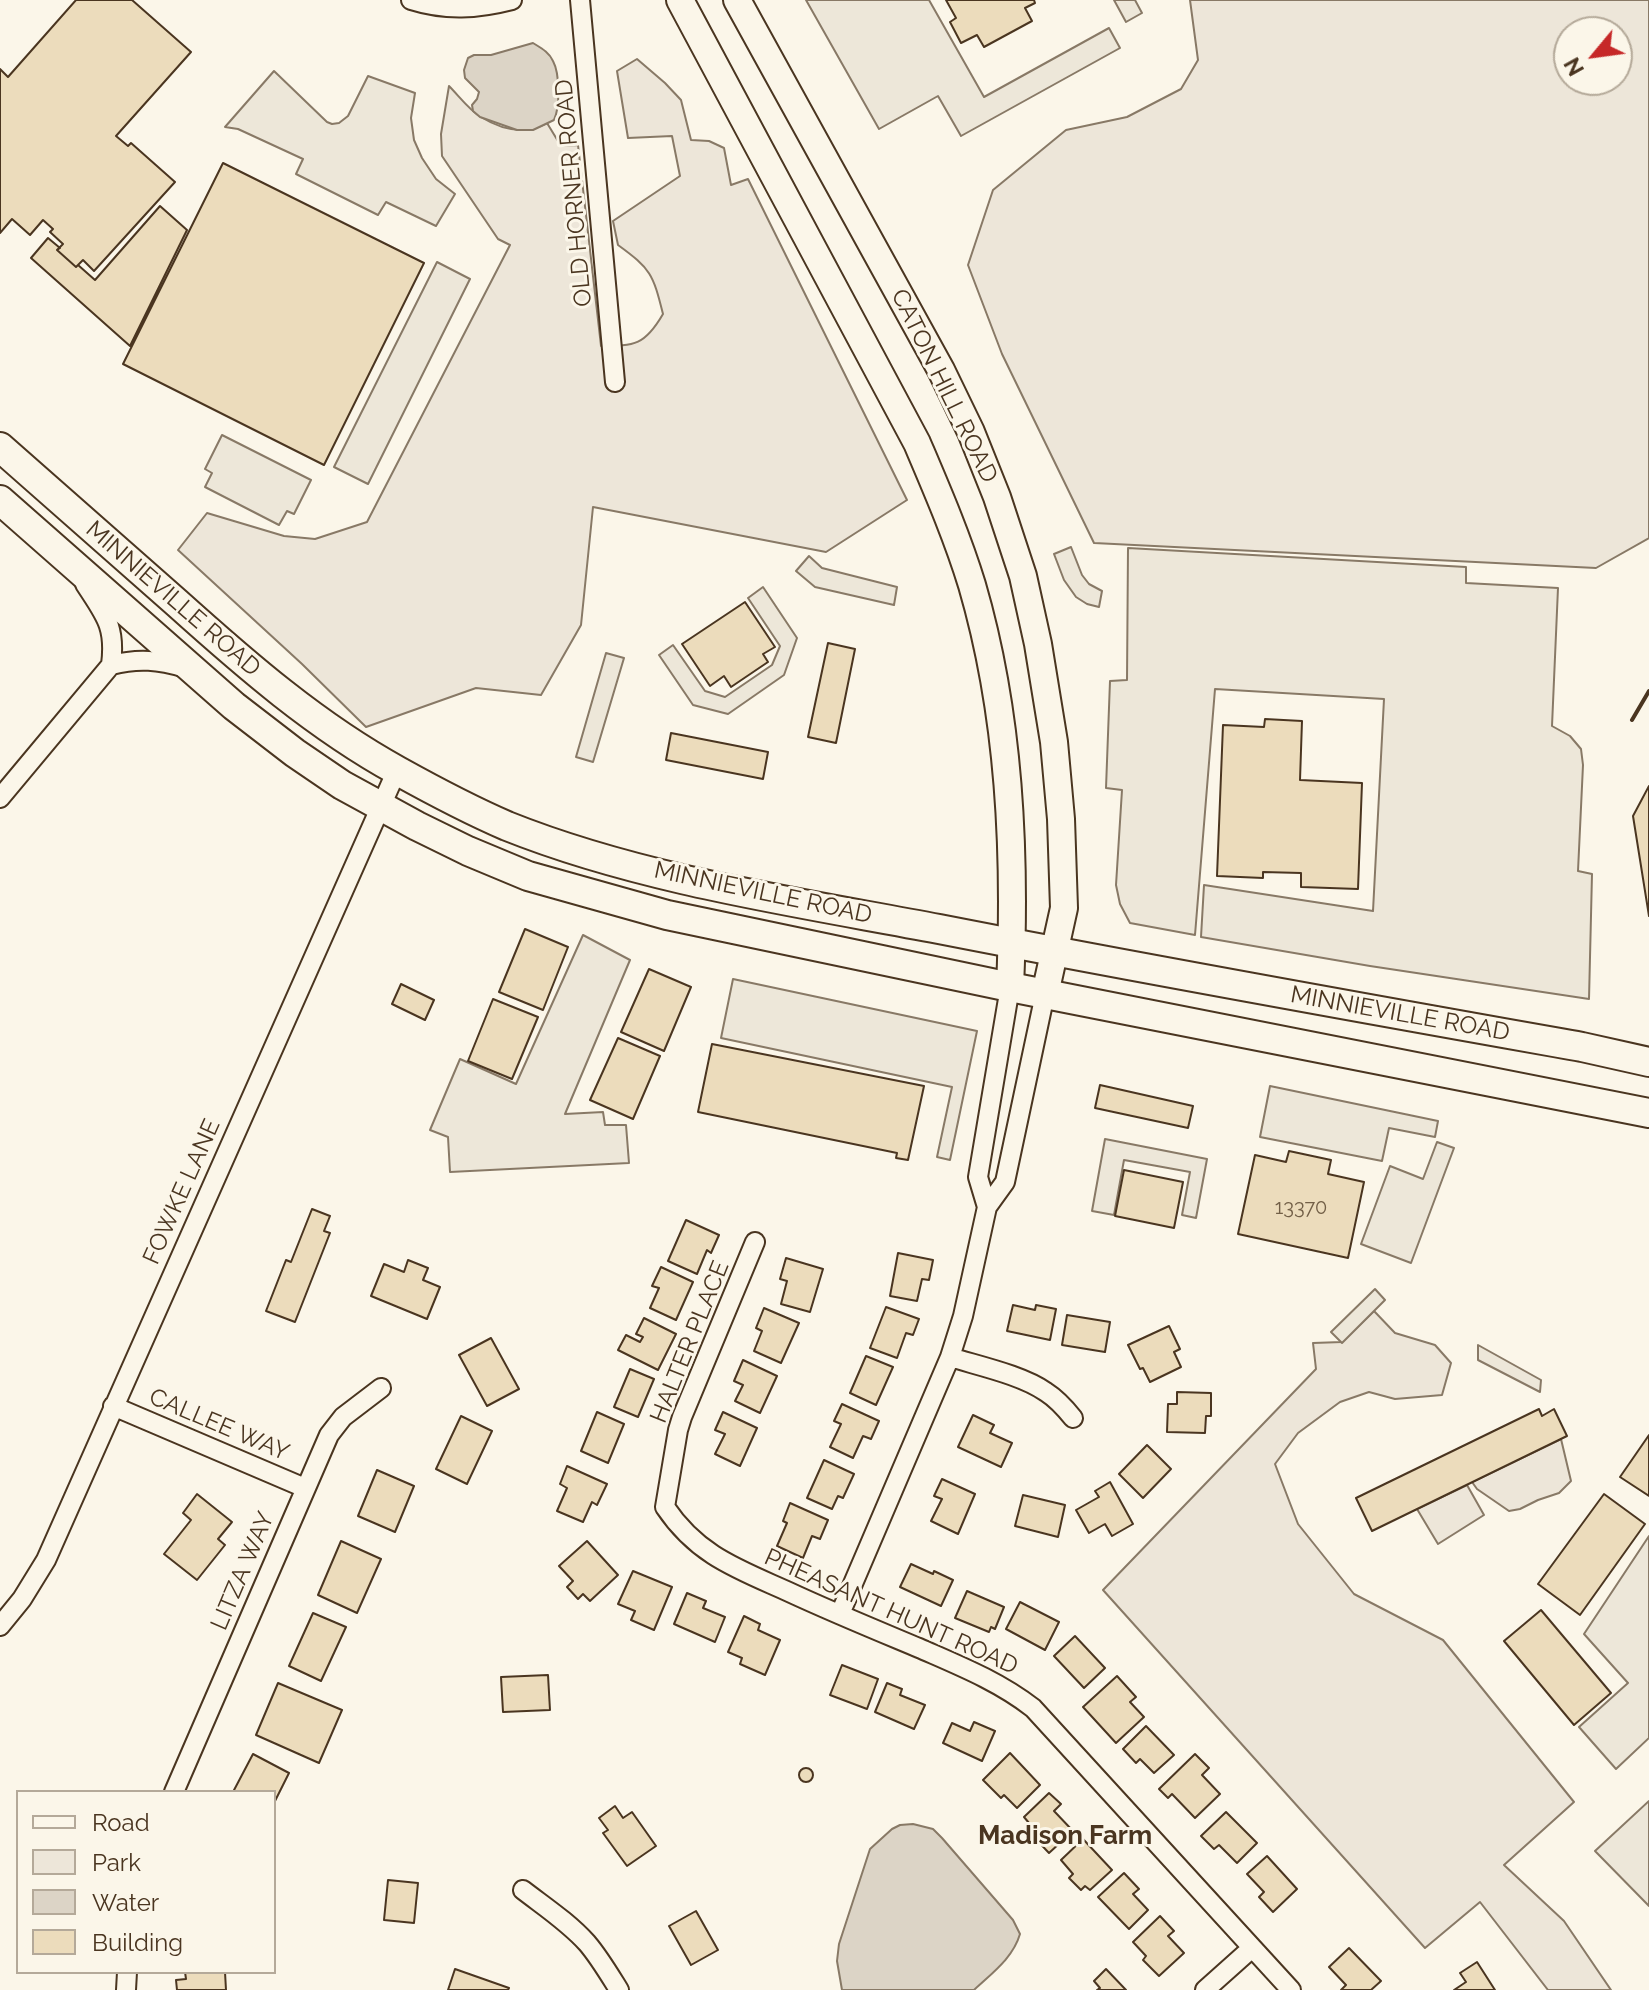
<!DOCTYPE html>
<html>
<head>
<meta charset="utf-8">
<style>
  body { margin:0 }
  #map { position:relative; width:1649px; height:1990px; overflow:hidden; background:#fbf6e9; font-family:Raleway,sans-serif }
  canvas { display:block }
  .legend { position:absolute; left:16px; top:1790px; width:260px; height:184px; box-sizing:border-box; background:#fbf6e9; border:2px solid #b4a999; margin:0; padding:10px 14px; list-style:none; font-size:24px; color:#4a3520 }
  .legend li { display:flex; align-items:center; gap:16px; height:40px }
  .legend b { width:40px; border:2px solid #b4a999 }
  .north { position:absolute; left:1553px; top:16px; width:80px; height:80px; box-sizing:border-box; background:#fbf6e9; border:2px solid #b4a999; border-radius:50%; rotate:241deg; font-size:22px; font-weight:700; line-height:32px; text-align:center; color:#4a3520 }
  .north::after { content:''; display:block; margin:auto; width:28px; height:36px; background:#c62828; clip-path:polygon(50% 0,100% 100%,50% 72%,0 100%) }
</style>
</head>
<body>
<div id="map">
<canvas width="1649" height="1990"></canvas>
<ul class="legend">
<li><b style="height:10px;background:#fbf6e9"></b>Road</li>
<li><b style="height:22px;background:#ede6d9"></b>Park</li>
<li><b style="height:22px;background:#dcd4c6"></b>Water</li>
<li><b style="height:22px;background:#ecdcbc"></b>Building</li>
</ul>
<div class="north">N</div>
</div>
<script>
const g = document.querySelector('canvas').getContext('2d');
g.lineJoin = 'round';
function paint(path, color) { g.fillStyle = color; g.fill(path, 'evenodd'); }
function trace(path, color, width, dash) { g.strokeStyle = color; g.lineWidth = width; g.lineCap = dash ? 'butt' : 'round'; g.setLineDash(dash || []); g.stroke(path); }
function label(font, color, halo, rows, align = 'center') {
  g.font = font + ' Raleway,sans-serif'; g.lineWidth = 6; g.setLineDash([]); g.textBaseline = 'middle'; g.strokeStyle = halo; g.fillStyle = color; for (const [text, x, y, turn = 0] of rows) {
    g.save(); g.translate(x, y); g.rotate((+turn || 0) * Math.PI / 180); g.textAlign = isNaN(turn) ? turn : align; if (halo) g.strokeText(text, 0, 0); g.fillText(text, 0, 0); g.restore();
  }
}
const green = new Path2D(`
  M1190 0H1649V538L1596 568 1094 543 1002 354 968 265 993 190 1066 130 1127 117 1181 89 1198 60ZM1569 32H1617V80H1569Z
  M637 59 665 83 681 100 691 140 709 141 724 148 731 185 748 179 907 500 826 552 593 507 581 625 541 695 476 688 366 727 302 664 178 550 207 513 284 536 315 539 367 522 510 245 498 239 442 156 441 134 449 86C459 96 469 110 481 117 502 130 525 135 547 123L561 146 578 145 601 346C635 346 645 345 663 314 653 274 651 269 618 245L613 221 680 176 672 136 628 138 617 71Z
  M1374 1311 1395 1333 1435 1345 1451 1363 1442 1395 1395 1399 1369 1392 1340 1402 1298 1433 1275 1464 1298 1524 1354 1594 1443 1640 1574 1802 1504 1865 1564 1921 1611 1990H1548L1480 1902 1425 1948 1103 1590 1316 1369 1313 1343 1342 1342Z
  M1561 1439 1571 1481 1559 1493 1538 1500 1520 1509 1509 1511 1477 1489 1472 1482Z
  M1467 1485 1484 1515 1438 1544 1417 1509Z`);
paint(green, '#ede6d9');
trace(green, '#887966', 2);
const parking = new Path2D(`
  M806 0H929L984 97 1109 28 1120 48 961 136 938 96 879 129Z
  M1114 0H1135L1142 13 1126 22Z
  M274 71 327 122 332 124 339 123 348 116 368 76 415 93 411 118 414 140 422 158 436 179 455 194 436 226 386 202 378 215 296 174 303 159 238 129 225 127Z
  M437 262 470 279 368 484 334 467Z
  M222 435 311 480 294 514 287 511 279 525 205 487 212 473 205 469Z
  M1071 547 1082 575 1089 584 1102 591 1099 607 1087 604 1076 597 1064 580 1054 554Z
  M1128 548 1466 567V583L1558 588 1552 726 1570 736 1581 749 1583 765 1578 871 1592 874 1589 999 1370 966 1201 937 1204 885 1373 911 1384 699 1215 689 1195 935 1130 923 1120 904 1116 885 1122 790 1106 788 1110 681 1127 680Z
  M809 556 822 568 897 587 894 605 815 587 796 571Z
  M763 587 797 638 784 675 728 714 693 705 659 655 673 645 705 691 725 697 772 665 780 646 748 598Z
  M606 653 624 658 593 762 576 757Z
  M583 935 630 960 565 1114 603 1112 605 1125H626L629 1163 450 1172 448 1137 430 1130 460 1059 516 1084Z
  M733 979 977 1031 950 1160 937 1157 952 1087 721 1038Z
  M1270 1086 1438 1121 1435 1137 1389 1128 1382 1161 1260 1137Z
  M1105 1139 1207 1159 1196 1218 1182 1215 1190 1172 1124 1160 1114 1215 1092 1211Z
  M1437 1142 1454 1148 1411 1263 1361 1244 1390 1166 1423 1179Z
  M1375 1289 1385 1300 1342 1343 1331 1332Z
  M1478 1345 1541 1380 1540 1392 1478 1360Z
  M1649 1536V1738L1616 1769 1579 1727 1628 1683 1584 1634Z
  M1649 1801V1906L1595 1851Z`);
paint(parking, '#ede7d9');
trace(parking, '#887966', 2);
const water = new Path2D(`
  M533 43C541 48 549 52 553 61 560 74 560 107 554 120L533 130H517L480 117 473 111 472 105 477 99 479 92 465 78 464 70 468 58 474 55H491Z
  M913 1824 933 1829 942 1838 1013 1920 1020 1934C1013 1958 992 1973 974 1990H842L837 1961 839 1944 870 1849 892 1829 900 1825Z`);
paint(water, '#dcd4c6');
trace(water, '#887966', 2);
const building = new Path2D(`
  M76 0H132L191 52 116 136 128 146 131 143 175 182 94 271 83 260 76 267 57 250 63 244 50 232 53 229 43 220 30 235 12 219 0 233V69L8 77Z
  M946 0H1034L1035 3 1025 8 1032 21 984 47 977 35 961 43 950 22 956 18Z
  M223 163 424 263 324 465 123 364Z
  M160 206 187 230 130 346 31 258 48 238 60 248 57 250 76 267 78 265 95 280Z
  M745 602 775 647 763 654 768 662 731 687 724 676 710 686 682 644Z
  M828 643 855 649 836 743 808 737Z
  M1265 719 1302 721 1300 780 1362 783 1358 889 1301 887V873L1263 872V878L1217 876 1223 725 1264 727Z
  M671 733 768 752 763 779 666 760Z
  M1649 786V916L1633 816Z
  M525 929 568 947 543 1010 499 992Z
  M649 969 691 987 664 1051 621 1032Z
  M401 984 434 1000 425 1020 392 1004Z
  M493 999 538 1017 512 1079 468 1061Z
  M618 1038 660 1056 633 1119 590 1100Z
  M712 1044 924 1086 908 1160 896 1158 897 1153 698 1112Z
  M1100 1085 1193 1106 1188 1128 1095 1108Z
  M1289 1151 1331 1160 1328 1174 1364 1182 1348 1258 1238 1234 1255 1155 1286 1162Z
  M1124 1170 1183 1182 1174 1228 1115 1216Z
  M312 1209 330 1216 324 1231 330 1233 295 1322 266 1311 286 1260 291 1262Z
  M686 1220 719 1235 711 1253 707 1250 697 1274 668 1261Z
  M898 1253 933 1260 929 1280 922 1279 917 1301 890 1296Z
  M786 1258 823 1269 810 1312 781 1304 787 1281 780 1279Z
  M408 1260 428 1268 423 1280 440 1287 427 1319 371 1296 384 1264 404 1272Z
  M661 1267 693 1282 676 1320 650 1308 659 1288 652 1286Z
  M1013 1305 1035 1310 1036 1305 1056 1309 1050 1340 1007 1331Z
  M886 1307 919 1319 913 1335 906 1333 897 1358 870 1348Z
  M764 1308 799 1323 781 1363 754 1351 762 1331 756 1328Z
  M1067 1315 1110 1322 1105 1352 1062 1345Z
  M644 1318 676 1334 658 1370 618 1350 626 1335 640 1342 643 1337 636 1334Z
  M1169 1326 1180 1349 1174 1352 1181 1367 1150 1382 1143 1368 1140 1369 1128 1345Z
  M491 1338 519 1389 487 1406 459 1355Z
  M866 1356 893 1367 876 1405 850 1393Z
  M743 1360 777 1376 760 1413 735 1401 743 1385 734 1381Z
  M630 1369 654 1379 638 1417 614 1407Z
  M1177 1392 1211 1393V1416H1206L1205 1433 1167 1432 1168 1404H1177Z
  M842 1404 879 1421 871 1439 863 1436 853 1458 830 1447 841 1424 834 1421Z
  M1539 1409 1542 1416 1554 1409 1567 1436 1372 1531 1356 1498Z
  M597 1412 624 1424 608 1463 581 1451Z
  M723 1412 757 1428 740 1466 715 1454 725 1434 715 1430Z
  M973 1415 994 1425 990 1433 1012 1443 1001 1467 958 1447Z
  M461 1416 492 1431 467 1484 436 1469Z
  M1649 1435V1496L1620 1477Z
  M1147 1445 1171 1469 1143 1498 1119 1474Z
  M824 1460 854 1474 843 1498 838 1496 832 1509 807 1498Z
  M567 1466 607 1484 597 1505 592 1502 583 1522 557 1511 567 1488 560 1484Z
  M377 1470 414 1486 395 1532 358 1516Z
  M942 1479 975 1494 958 1534 931 1521 942 1499 934 1496Z
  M1110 1482 1133 1524 1112 1536 1105 1524 1089 1533 1076 1510 1099 1497 1095 1491Z
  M197 1494 232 1522 218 1539 225 1545 197 1580 164 1554 191 1520 183 1513Z
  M1604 1494 1645 1524 1580 1615 1538 1584Z
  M1023 1495 1065 1505 1058 1537 1015 1526Z
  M790 1503 828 1520 820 1539 812 1536 803 1558 777 1546 787 1523 783 1521Z
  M341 1541 381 1559 357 1613 318 1595Z
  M587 1541 618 1575 590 1601 583 1594 578 1599 567 1587 573 1581 559 1566Z
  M911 1564 933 1574 934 1571 953 1580 941 1606 900 1587Z
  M633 1571 672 1587 654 1630 631 1620 635 1611 618 1604Z
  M967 1591 1004 1607 995 1629 991 1627 989 1632 955 1618Z
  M687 1593 706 1601 703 1608 725 1617 715 1642 674 1624Z
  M1020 1602 1059 1622 1045 1650 1006 1629Z
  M1541 1610 1611 1693 1574 1725 1504 1641Z
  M313 1613 346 1627 321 1681 289 1666Z
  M744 1616 760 1624 758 1630 780 1640 765 1675 740 1664 742 1658 728 1652Z
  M1075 1636 1105 1668 1084 1688 1054 1656Z
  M842 1665 878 1679 867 1709 830 1695Z
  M548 1675 550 1710 503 1712 501 1677Z
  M1117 1676 1136 1697 1130 1702 1144 1717 1116 1743 1083 1707Z
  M278 1683 342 1710 319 1763 256 1735Z
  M887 1683 902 1689 900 1695 925 1705 914 1729 875 1712Z
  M974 1722 995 1731 982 1761 943 1743 952 1723 970 1731Z
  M1146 1726 1174 1755 1154 1773 1140 1759 1136 1763 1123 1749Z
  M1010 1753 1040 1785 1017 1808 1004 1795 1001 1798 983 1780Z
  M253 1754 289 1773 274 1803V1792H233Z
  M1195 1754 1209 1768 1202 1775 1220 1794 1195 1818 1172 1794 1168 1798 1159 1789Z
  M799 1775a7 7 0 1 1 14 0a7 7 0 1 1-14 0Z
  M1049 1793 1061 1804 1054 1811 1073 1831 1049 1853 1030 1833 1034 1829 1024 1817Z
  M615 1806 623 1818 632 1812 656 1846 627 1866 603 1833 608 1830 599 1818Z
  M1226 1812 1257 1843 1237 1863 1219 1845 1214 1849 1201 1836Z
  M1083 1839 1112 1870 1090 1890 1085 1886 1081 1890 1069 1878 1073 1874 1061 1860Z
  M1267 1856 1297 1889 1273 1912 1259 1897 1264 1892 1247 1874Z
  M1124 1873 1139 1889 1133 1894 1148 1910 1129 1929 1098 1897Z
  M388 1880 418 1883 414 1923 384 1920Z
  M696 1911 718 1950 691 1965 669 1926Z
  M1160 1916 1174 1931 1168 1936 1184 1953 1159 1976 1143 1960 1146 1956 1133 1942Z
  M1349 1948 1381 1981 1371 1990H1341L1346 1985 1329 1967Z
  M1477 1962 1495 1990H1454L1466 1982 1460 1973Z
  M455 1969 509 1988 508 1990H448Z
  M1106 1969 1126 1990H1097L1100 1988 1094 1981Z
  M185 1972H225L226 1990H177L176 1980 186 1979Z`);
paint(building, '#ecdcbc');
trace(building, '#4a3520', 2);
const minor = new Path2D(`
  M411 0C446 11 477 9 512 0
  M580 0 615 382
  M111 665C139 658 158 660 186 668
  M0 798 111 665C116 626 105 615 85 584
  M987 1207 978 1177 1010 987
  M755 1242 682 1417 678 1430 665 1507C698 1556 738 1569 789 1592 832 1612 876 1630 919 1648 960 1666 998 1681 1033 1708L1291 1990
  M950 1357C979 1366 1022 1375 1046 1392 1057 1399 1065 1408 1073 1418
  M113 1406 305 1488
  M840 1614 950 1357 963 1316 987 1207 1005 1182 1045 994
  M0 1626 22 1599 46 1560 397 770
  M174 1792 329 1435 343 1417 381 1388
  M523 1890C545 1907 568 1922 587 1943 599 1957 609 1974 619 1990
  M126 1990 127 1972
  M1205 1990 1252 1948`);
const secondary = new Path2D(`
  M680 0 917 443C937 490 957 536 972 585 1010 715 1016 853 1010 987
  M737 0 941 370 971 432 997 497 1023 576 1038 644 1054 742 1061 819 1064 908 1045 994`);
const primary = new Path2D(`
  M0 447C59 499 118 551 177 603 246 665 316 726 398 771 434 791 470 810 507 826 642 880 797 902 939 929 1153 971 1368 1009 1582 1047L1649 1062
  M0 500 234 706 295 753 342 785 417 826 468 851 528 876 667 915 1010 987 1649 1113`);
trace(minor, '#4a3520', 22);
trace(secondary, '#4a3520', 30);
trace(primary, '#4a3520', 32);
trace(minor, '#fbf6e9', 18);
trace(secondary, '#fbf6e9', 26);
trace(primary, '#fbf6e9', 28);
trace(new Path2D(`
  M1632 720 1649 691`), '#4a3520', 4);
label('20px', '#725f47', null, [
  ["13370",1301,1208]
]);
label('24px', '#4a3520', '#fbf6e9', [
  ["OLD HORNER ROAD",574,193,-95],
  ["CATON HILL ROAD",944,386,64],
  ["MINNIEVILLE ROAD",173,599,41],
  ["MINNIEVILLE ROAD",763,893,12],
  ["MINNIEVILLE ROAD",1400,1014,10],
  ["FOWKE LANE",182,1192,-66],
  ["HALTER PLACE",690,1342,-68],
  ["CALLEE WAY",219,1425,23],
  ["LITZA WAY",243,1571,-67],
  ["PHEASANT HUNT ROAD",891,1612,24]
]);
label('bold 26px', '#4a3520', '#fbf6e9', [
  ["Madison Farm",1065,1836]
]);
</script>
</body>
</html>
